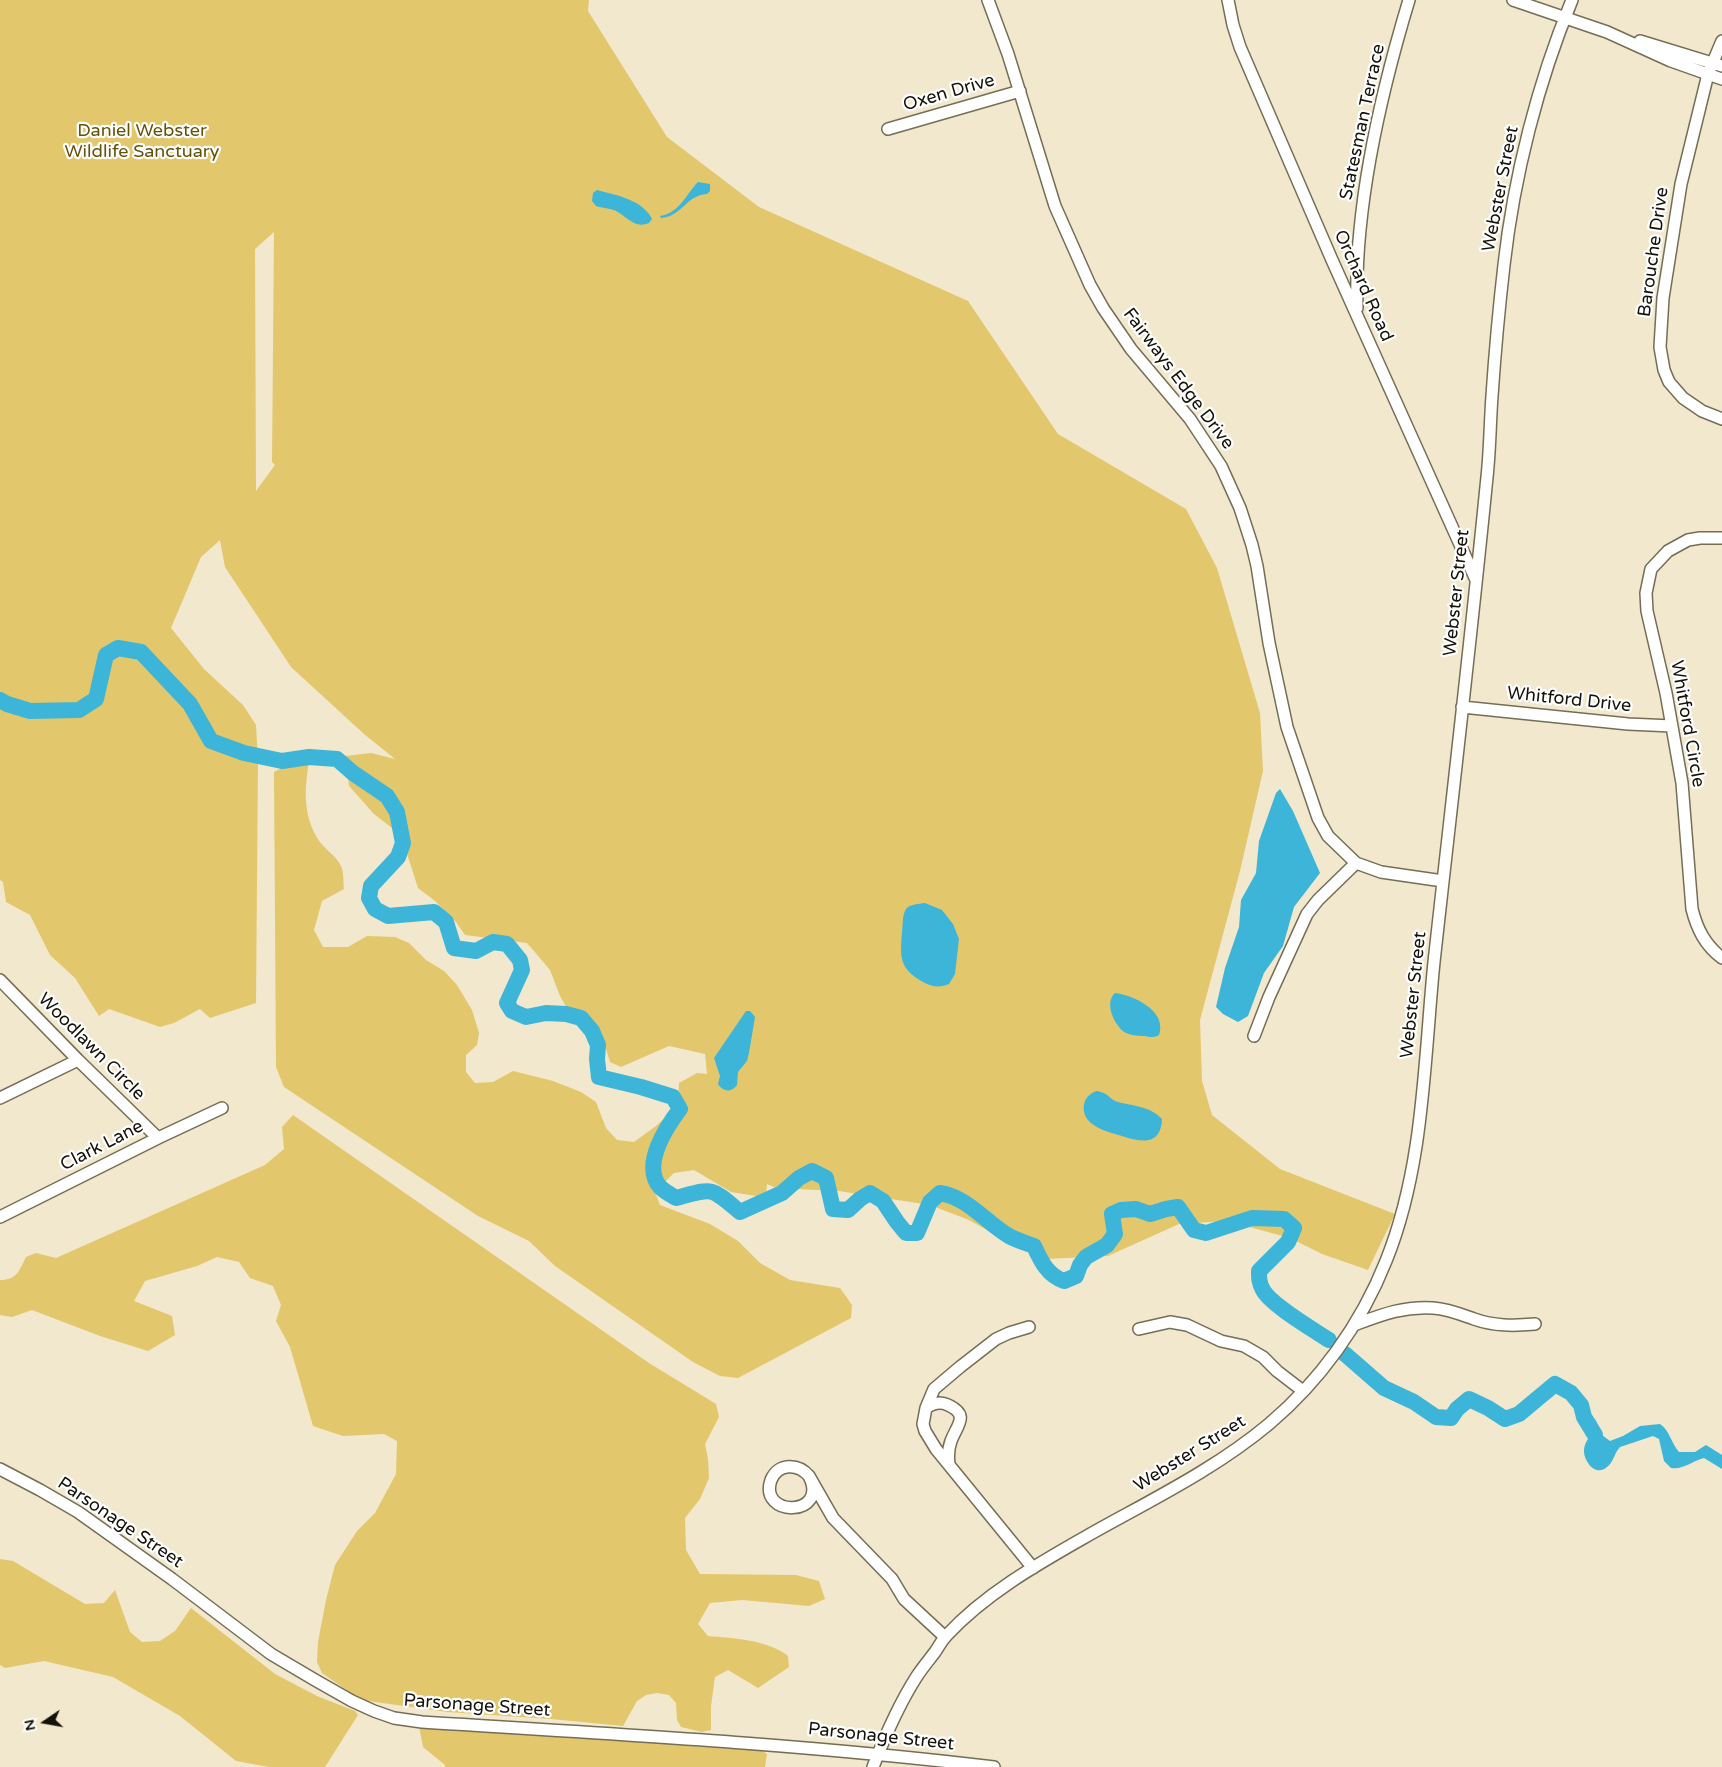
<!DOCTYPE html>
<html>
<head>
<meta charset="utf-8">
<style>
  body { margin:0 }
  #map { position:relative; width:1722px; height:1767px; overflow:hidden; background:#f1e8ce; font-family:"Varela Round",sans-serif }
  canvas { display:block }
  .north { position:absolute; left:20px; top:1697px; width:50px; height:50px; -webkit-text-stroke:4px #fff; paint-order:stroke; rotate:258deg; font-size:14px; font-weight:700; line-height:20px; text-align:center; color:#141108 }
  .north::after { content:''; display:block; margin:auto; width:18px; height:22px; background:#141108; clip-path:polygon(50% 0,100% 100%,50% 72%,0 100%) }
</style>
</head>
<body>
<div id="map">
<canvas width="1722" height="1767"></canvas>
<div class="north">N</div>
</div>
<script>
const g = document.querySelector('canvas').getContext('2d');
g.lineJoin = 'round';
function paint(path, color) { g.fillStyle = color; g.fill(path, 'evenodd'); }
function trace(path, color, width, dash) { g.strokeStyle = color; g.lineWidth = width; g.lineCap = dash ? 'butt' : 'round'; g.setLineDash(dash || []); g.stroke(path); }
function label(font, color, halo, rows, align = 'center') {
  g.font = font + ' "Varela Round",sans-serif'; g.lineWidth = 4.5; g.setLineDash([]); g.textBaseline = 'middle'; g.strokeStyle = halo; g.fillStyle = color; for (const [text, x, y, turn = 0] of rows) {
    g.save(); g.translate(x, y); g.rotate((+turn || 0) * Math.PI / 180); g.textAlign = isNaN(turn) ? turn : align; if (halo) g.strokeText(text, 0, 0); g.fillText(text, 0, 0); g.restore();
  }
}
paint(new Path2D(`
  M0 0H589L588 11 667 137 759 207 968 301 1058 434 1186 509 1217 568 1260 713 1263 771 1240 871 1200 1020 1202 1081 1212 1115 1280 1169 1395 1214 1368 1270 1322 1254 1290 1238 1227 1221 1179 1224 1108 1256 1046 1259 1017 1247 969 1220 930 1205 839 1191 776 1188 767 1184 766 1195 756 1196 731 1192 694 1170 674 1173 655 1192 660 1205 710 1224 738 1241 760 1263 790 1280 840 1288 852 1305 851 1318 738 1378 720 1376 693 1362 555 1266 529 1241 478 1216 284 1087 276 1067 274 772 291 763 309 762C304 790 303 818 320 842 326 850 337 857 341 866 344 872 343 882 344 889L322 901 314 930 323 947H348L367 936 395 937 409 943 426 960 444 971 457 985 472 1010 479 1033 477 1045 466 1055V1072L475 1083 493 1082 513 1071 553 1081 581 1092 596 1102 606 1128 617 1140 634 1142 656 1126 678 1106 679 1083 697 1073 707 1074 705 1054 669 1046 621 1067 610 1062 601 1032 568 1010 560 996 550 970 527 943 465 935 456 922 435 901 418 888 401 835 374 814 349 786 346 756 371 753 395 759 364 734 291 667 225 567 220 540 201 557 171 628 204 669 243 705 256 725 258 760 256 1003 210 1018 200 1009 174 1023 160 1027 109 1009 99 1016 75 978 50 955 30 915 6 902 3 882 0 880ZM274 232 272 462 275 465 256 491 255 249Z
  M293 1115 649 1363 716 1404 719 1417 705 1444 708 1459 709 1478 700 1499 685 1518 686 1550 700 1574 796 1575 819 1581 825 1599 809 1606 742 1600 710 1603 698 1624 708 1636C732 1638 769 1640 788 1656L789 1667 758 1688 728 1670 715 1677 711 1706V1730L702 1732 681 1727 677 1720 676 1703 669 1695 657 1693 646 1695 637 1701 623 1726 551 1719 447 1712 361 1700 322 1673 317 1662 318 1642 326 1600 335 1565 357 1531 375 1513 396 1474 397 1441 384 1434 343 1436 313 1426 290 1347 276 1321 281 1305 273 1286 250 1278 239 1262 217 1257 197 1266 145 1281 134 1301 172 1316 175 1335 148 1351 100 1336 32 1310 12 1317 0 1315V1280C17 1280 19 1271 26 1257L36 1253 56 1258 265 1165 284 1149 282 1127Z
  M0 1559 13 1561 85 1604 104 1603 115 1590 130 1632 142 1642 160 1641 175 1631 191 1608 275 1674 317 1696 355 1711 358 1715 325 1767H269L236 1761 180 1716 113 1677 44 1661 5 1668 0 1665Z
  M419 1726 757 1748 767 1754 765 1767H445V1765L423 1747Z`), '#e3c76c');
paint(new Path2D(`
  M698 182 710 184V191L707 194C686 195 683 216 661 218L660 216C680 213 686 194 698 182Z
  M597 190C616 195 643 200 652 219L649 223C634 229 628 217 616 211 610 208 602 208 596 206L592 201 593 193Z
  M1280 789 1293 811 1320 873 1294 907 1283 946 1264 973 1248 1016 1238 1022 1223 1014 1216 1007 1225 968 1239 927 1241 900 1256 873 1259 841 1276 793Z
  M925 903 942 910 953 924 959 939 955 974 949 984C940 988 932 987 923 982 899 968 900 958 902 932 903 926 902 915 906 909 910 904 919 904 925 903Z
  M1115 993C1133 995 1168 1011 1159 1035 1154 1038 1150 1037 1144 1036 1137 1036 1130 1035 1124 1032 1114 1024 1104 1003 1115 993Z
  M746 1011H750L755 1017 749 1053 747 1061 738 1072 737 1085C731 1093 723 1092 718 1084L720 1076 714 1058Z
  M1097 1091C1109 1093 1110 1100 1118 1102 1133 1106 1150 1106 1162 1119 1161 1144 1144 1143 1125 1137 1110 1132 1080 1127 1084 1104 1086 1097 1090 1093 1097 1091Z
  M1584 1417 1595 1419 1602 1435 1610 1441 1623 1436 1640 1426 1660 1424C1670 1431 1671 1443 1679 1452H1695L1706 1445 1722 1455V1469L1704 1458C1692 1461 1683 1470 1671 1468L1664 1461 1659 1439 1653 1436 1620 1447C1614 1453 1614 1462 1607 1467 1596 1477 1584 1462 1584 1451 1584 1445 1587 1440 1590 1436Z`), '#3db5d8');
trace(new Path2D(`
  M0 700 7 704 30 711 79 710 96 699 106 655 118 648 141 652 190 704 211 741 244 753 282 761 309 757 337 759 353 773 387 796 397 812 403 843 398 857 371 886 369 898 375 909 388 916 434 912 446 922 454 948 476 951 493 942 507 944 520 960 522 970 507 1003 512 1011 526 1017 546 1013 566 1014 581 1018 592 1031 598 1045 597 1059 599 1077 641 1087 673 1097 680 1109C667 1126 641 1165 660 1187 664 1191 671 1195 676 1198 714 1188 709 1186 740 1212L782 1193 799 1178 812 1171 826 1178 833 1209 848 1210 860 1199 870 1193 883 1201 897 1222 906 1233H917L930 1202 940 1193C969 1198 985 1222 1009 1236 1016 1240 1026 1243 1034 1246 1041 1261 1047 1275 1064 1281L1076 1276 1080 1265 1086 1257 1107 1245 1115 1234 1112 1214 1121 1210 1136 1209 1150 1214 1166 1209 1178 1207 1194 1230 1206 1233 1252 1218 1284 1219 1294 1228 1288 1242 1259 1271C1259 1278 1259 1283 1263 1290 1271 1305 1314 1330 1329 1340
  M1345 1354 1384 1388 1414 1402 1436 1417 1451 1418 1457 1409 1469 1399 1488 1408 1505 1419 1519 1414 1555 1384 1571 1393 1581 1405 1584 1417 1595 1435`), '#3db5d8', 16);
const minor = new Path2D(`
  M988 0 1008 54 1055 206 1090 285 1103 308 1131 349 1190 419 1221 466 1240 508 1252 545 1257 566 1269 643 1287 727 1318 818 1328 836 1356 863 1381 872 1443 881
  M1228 0 1233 25 1240 47 1332 260 1476 580
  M1513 0 1607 32 1671 61 1722 79
  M1640 41 1722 66
  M1722 41 1708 74 1681 184 1663 298 1660 347 1664 370 1669 382 1683 398 1702 411 1722 419
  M888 129 1020 91
  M1357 308C1354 207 1380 96 1409 0
  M1722 538H1700L1688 540 1668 551 1651 569 1646 593 1647 611 1666 693 1682 783 1692 909C1697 929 1705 945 1722 958
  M1462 707 1628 724 1672 726
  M0 980 78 1060 158 1138
  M1254 1036 1269 997 1307 914 1318 900 1356 863
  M0 1098 78 1060
  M0 1217 158 1138 222 1108
  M1354 1325C1381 1315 1403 1306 1433 1308 1448 1309 1460 1314 1474 1319 1494 1326 1513 1326 1535 1324
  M1029 1327 1009 1333 996 1339 960 1367 934 1389 926 1408 923 1424 925 1431 936 1449 1033 1568
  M1139 1329 1170 1322 1187 1325 1221 1341 1244 1346 1263 1357 1277 1371 1303 1391
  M926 1408C933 1403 940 1401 948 1405 970 1415 957 1425 951 1441 948 1449 948 1456 949 1464
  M0 1469 40 1490 78 1512 172 1579 271 1654 315 1680 352 1701 374 1711 394 1718 422 1722C613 1734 804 1744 994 1767
  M809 1476C830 1517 758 1518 771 1480 778 1463 798 1463 809 1476L833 1518 892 1579 904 1599 945 1637
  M873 1767C885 1736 899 1704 917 1676 923 1667 929 1660 935 1652 940 1645 941 1641 947 1635 986 1593 1038 1564 1087 1536 1149 1501 1214 1470 1269 1424 1320 1381 1361 1324 1386 1261 1424 1167 1424 1061 1434 962 1452 800 1471 639 1487 477 1490 450 1490 423 1492 396 1495 352 1499 308 1504 265 1514 176 1538 82 1572 0`);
trace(minor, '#756d56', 14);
trace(minor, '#fff', 11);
label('18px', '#141108', '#fff', [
  ["Oxen Drive",949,93,-16],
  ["Statesman Terrace",1363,122,-78],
  ["Webster Street",1501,189,-79],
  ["Barouche Drive",1654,252,-82],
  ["Orchard Road",1363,286,66],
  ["Fairways Edge Drive",1178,379,53],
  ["Webster Street",1457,593,-84],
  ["Whitford Drive",1569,700,6],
  ["Whitford Circle",1687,724,80],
  ["Webster Street",1414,995,-84],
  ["Woodlawn Circle",91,1047,45],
  ["Clark Lane",102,1146,-27],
  ["Webster Street",1190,1454,-32],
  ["Parsonage Street",120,1523,34],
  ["Parsonage Street",477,1706,4],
  ["Parsonage Street",881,1737,6]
]);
label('18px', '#655209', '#fff', [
  ["Daniel Webster",142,131],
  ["Wildlife Sanctuary",142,152]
]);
</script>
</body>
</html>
